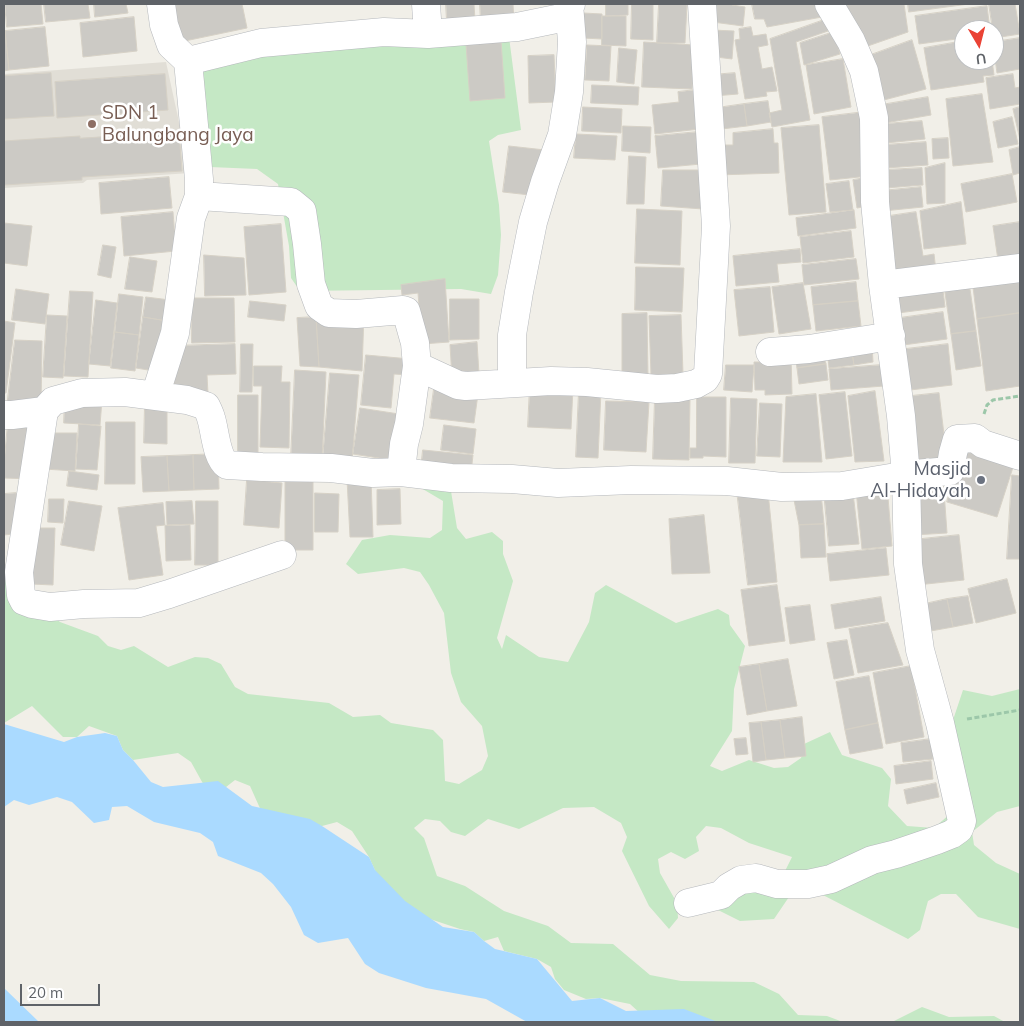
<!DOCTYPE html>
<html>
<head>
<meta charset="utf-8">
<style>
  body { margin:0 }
  #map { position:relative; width:1024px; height:1026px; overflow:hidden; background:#f1efe8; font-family:Mulish,sans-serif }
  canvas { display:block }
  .frame { position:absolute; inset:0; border:5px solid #5f6368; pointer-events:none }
  .north { position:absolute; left:954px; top:20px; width:50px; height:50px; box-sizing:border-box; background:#fff; border:1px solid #bfc1c3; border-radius:50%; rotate:172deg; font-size:14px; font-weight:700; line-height:20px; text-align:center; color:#5f6368 }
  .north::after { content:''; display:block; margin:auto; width:18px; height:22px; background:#ea4335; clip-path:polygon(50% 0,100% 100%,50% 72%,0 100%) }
  .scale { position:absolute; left:20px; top:984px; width:80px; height:22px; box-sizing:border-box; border:2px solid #5f6368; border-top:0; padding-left:6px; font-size:15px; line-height:18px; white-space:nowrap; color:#5f6368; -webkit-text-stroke:4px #fff; paint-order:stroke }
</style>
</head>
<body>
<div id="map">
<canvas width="1024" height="1026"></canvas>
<div class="frame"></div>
<div class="north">U</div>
<div class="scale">20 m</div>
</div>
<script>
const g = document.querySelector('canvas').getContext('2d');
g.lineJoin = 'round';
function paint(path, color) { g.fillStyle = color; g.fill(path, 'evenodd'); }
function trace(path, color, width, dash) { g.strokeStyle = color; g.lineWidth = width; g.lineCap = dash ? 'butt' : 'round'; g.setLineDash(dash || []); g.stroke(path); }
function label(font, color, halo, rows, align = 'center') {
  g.font = font + ' Mulish,sans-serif'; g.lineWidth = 5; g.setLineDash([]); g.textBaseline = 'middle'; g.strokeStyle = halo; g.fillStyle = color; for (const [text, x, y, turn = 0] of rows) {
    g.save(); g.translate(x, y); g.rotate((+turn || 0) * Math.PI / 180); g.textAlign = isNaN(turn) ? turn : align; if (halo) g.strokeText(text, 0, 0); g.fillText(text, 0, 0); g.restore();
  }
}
paint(new Path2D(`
  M166 62 190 173 87 180 83 183 4 188V74Z`), '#e1ded6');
paint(new Path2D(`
  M508 29 521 130 498 135 489 141 499 205 501 235 498 275 491 294 461 289 300 291 291 278 289 246 278 184 257 169 210 167 194 66 246 56Z
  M416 485H450L457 528 466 539 492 532 503 541V554L513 581 497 638 502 649 506 635 539 657 568 662 589 622 595 593 606 585 676 623 718 609 729 615 730 625 745 646 734 689 732 731 710 766 722 771 749 760 774 768 788 767 801 758 804 744 830 732 842 755 882 768 891 779 888 806 907 826 934 828 951 813 947 738 963 690 992 696 1020 689V806L997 812 972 832 974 845 996 863 1020 874V929L978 917 956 894H941L928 901 920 930 908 939 821 894H791L774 919 740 921 712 907 785 871 792 857 749 843 721 828 706 826 696 837 699 851 685 859 671 852 658 859 660 873 677 903 678 918 669 929 649 906 622 851 627 837 621 823 594 807 563 808 519 829 488 819 465 836 451 832 440 821 425 819 414 828 424 838 437 876 465 886 504 911 548 926 571 943 613 944 650 975 681 981 754 982 779 994 798 1015 827 1016 843 1022H691L641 1014 630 1004 600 998 586 999 564 990 555 979 551 967 537 959 504 951 498 937 484 941 474 932 460 929 418 915 387 897 369 857 352 831 337 822 322 826 263 815 250 786 235 780 221 791 206 789 191 762 178 753 133 760 123 750 117 736 89 726 77 737H63L32 706 4 723V578L17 587 60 622 98 636 108 646 121 650 134 646 168 667 195 657 208 658 221 664 235 687 248 694 329 703 353 717 380 715 391 723 433 730 443 740 445 781 459 784 482 770 488 756 482 726 461 702 451 673 444 613 429 585 420 572 404 568 358 574 346 564 362 540 390 535 430 538 442 530 443 501Z
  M922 1007 949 1017 994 1016 1005 1022H892Z`), '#c5e8c5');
paint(new Path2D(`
  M4 724 64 742 77 737 105 733 117 736 123 750 133 760 151 782 163 787 218 781 252 806 310 819 322 826 369 857 375 870 405 901 443 927 474 932 484 941 495 949 537 959 572 1001 600 998 626 1011 684 1009 718 1022H527L486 999 426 988 379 973 365 964 348 938 318 943 304 935 291 907 273 884 261 873 218 856 213 842 200 833 154 822 127 806 112 807 109 820 94 823 72 802 57 797 29 805 14 800 4 807Z
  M4 988 39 1022H4Z`), '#aadaff');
const building = new Path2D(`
  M5 4H41L43 24 7 27Z
  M44 4H88L90 18 46 22Z
  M94 4H126L128 13 95 17Z
  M172 4H242L247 28 180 42Z
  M446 4H474L475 20 447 21Z
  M480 4H513L514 20 481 22Z
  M606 4H628V15L606 16Z
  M632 4H653V40L631 39Z
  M659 4H687L685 43H657Z
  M706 4H732V5L745 7 743 26 705 21Z
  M752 4H820L822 17 767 27 764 19H755Z
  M844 4H904L908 32 862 48Z
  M908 4H969L909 12Z
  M989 4H1015L1020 34 994 38V30H993Z
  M987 6 990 30H964V38L919 44 915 16Z
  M583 13 602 14V39L583 38Z
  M602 16H626V46L602 45Z
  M134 17 137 51 83 57 80 23Z
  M824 20 828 31 796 42 810 120 772 127 769 113 782 110 770 39Z
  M45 27 49 66 9 70 5 31Z
  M751 27 753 36 766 34 768 45 758 47 762 69 772 67 777 91 766 92 767 96 745 99 735 40 740 39 739 29Z
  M712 30 734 31 732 59 716 57Z
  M4 31H5L9 70 4 71Z
  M834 32 840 54 804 65 800 43Z
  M1020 38V69L997 73 994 51V42Z
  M912 40 926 89 880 101 868 56Z
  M501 41 505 98 470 101 466 44Z
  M964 41V60H992L994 75 983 76 984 82 931 90 924 48Z
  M644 42 694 45 692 89 642 87Z
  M587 45 611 46 609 81 585 80Z
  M619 48 637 50 634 84 617 82Z
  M554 55 556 102 529 103 528 56Z
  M843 59 851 107 814 114 806 65Z
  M51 73 54 116 4 119V76Z
  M735 73 738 94 714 96 712 75Z
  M165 74 168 110 57 118 55 82Z
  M1013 74 1015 88 1020 87V104L990 109 986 78Z
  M592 85 639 87 638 105 591 103Z
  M695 90 700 129 655 134 652 105 679 102 678 92Z
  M982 94 993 162 953 166 946 99Z
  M928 97 931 115 885 123 881 105Z
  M768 101 771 122 747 126 744 104Z
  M744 104 747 126 713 130 710 109Z
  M583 107 622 109 621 133 582 131Z
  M1020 107V140L1013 109Z
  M865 112 869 176 830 180 822 117Z
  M1012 117 1018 144 998 148 993 122Z
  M922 121 925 139 886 143 884 124Z
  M819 125 826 212 789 215 781 128Z
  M623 126 651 127 650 153 622 151Z
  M773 129 774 143H778L779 173 717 175 716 145H733V133Z
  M179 132 182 171 82 177V180L4 185V141L80 136V138Z
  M698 132 701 164 658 168 655 136Z
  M576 134 617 136 615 160 574 158Z
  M948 138 949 158 933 159 932 139Z
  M926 142 928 165 886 168 884 145Z
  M509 146 545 150 539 196 503 192Z
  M1020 147V173L1013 175 1009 150Z
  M629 156 646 157 644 204H627Z
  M945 163V203L927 204 925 168Z
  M922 168 923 185 886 188 885 170Z
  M663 170H706L703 209 661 206Z
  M1012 174 1017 202 966 212 961 184Z
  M169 177 172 208 101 214 99 183Z
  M865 178 869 206 857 208 853 180Z
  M849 181 853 210 830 212 826 184Z
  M921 187 923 207 883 211 881 191Z
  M961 202 966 244 924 249 920 211Z
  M637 209 682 211 680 265 635 263Z
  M854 210 856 228 798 236 796 218Z
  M173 212 176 251 124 256 121 217Z
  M916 212 923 256 934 254 936 271 891 276 888 260 895 259 889 216Z
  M1020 222V264L999 267 993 226Z
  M4 223 32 226 27 266 4 263Z
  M281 224 286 292 249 295 244 227Z
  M851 231 854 257 803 263 800 237Z
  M103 245 116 247 111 278 98 275Z
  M800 249 801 262 777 264 779 282 736 286 733 256Z
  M204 255 244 258 246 295 205 296Z
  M130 257 157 261 152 292 125 289Z
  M856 259 859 279 804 285 802 265Z
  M636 267 684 268 682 312 635 310Z
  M1020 273V313L977 319 972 279Z
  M445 279 449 342 422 344 418 293 402 295 401 285Z
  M856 282 858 301 813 305 811 287Z
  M942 282 945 307 890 314 887 289Z
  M969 282 976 331 951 334 944 286Z
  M803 283 811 329 779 334 772 287Z
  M770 287 774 332 739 336 734 290Z
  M16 289 49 294 45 324 12 320Z
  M70 291 93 292 88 377 64 376Z
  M119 294 143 297 139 335 115 332Z
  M146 297 170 300 167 321 143 317Z
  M191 298H234L235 342 192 343Z
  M450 299H479V339L450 340Z
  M96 300 117 303 110 366 89 364Z
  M250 301 286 305 284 321 248 317Z
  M858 301 861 326 816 331 813 305Z
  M943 312 947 339 896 346 892 319Z
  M647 313 648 378H622V314Z
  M1020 313V386L986 391 977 319Z
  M364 314 362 371 319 367 316 317Z
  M47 315 67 316 63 378 43 377Z
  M681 315 683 374 651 375 649 316Z
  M143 317 167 321 160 372 136 368Z
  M316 317 319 367 300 366 297 318Z
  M4 321 15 323 6 393H4Z
  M976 331 981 366 956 370 951 334Z
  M115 332 139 335 135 371 111 368Z
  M15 340 42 341 41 407H7Z
  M477 342 479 374 452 377 450 345Z
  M235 344 236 374 207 375 208 394 175 395 173 346Z
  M241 344H253L252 392H240Z
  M948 344 952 385 902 391 897 350Z
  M872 345 873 362 854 365 851 346Z
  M851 346 854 365 829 368 827 348Z
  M822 351 826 364 797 368 795 355Z
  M791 354 792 394 765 395V390H755L754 362H765Z
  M366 355 410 359 409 375 394 374 391 408 361 405Z
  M826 364 828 380 799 384 797 368Z
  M726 365H754L752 392 724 390Z
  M882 365 884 386 831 390 829 369Z
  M254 366H282L281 382H290L289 448 260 447 262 386H254Z
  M295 370 326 372 322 460 291 458Z
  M330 373 359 375 352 460 323 457Z
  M530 386 573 388 571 429 528 427Z
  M434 389 478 394 474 423 430 418Z
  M579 391H601L598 458 576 457Z
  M875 391 884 461 855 462 848 396Z
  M845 392 852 456 826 459 819 395Z
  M939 393 948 468 911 472 902 397Z
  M816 394 822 462H783L786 397Z
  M238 395H258V454H238Z
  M697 397H726V457L703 456V458H690V448H696Z
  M655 398 690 399 689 460 653 459Z
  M731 398 757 399 755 463H729Z
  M65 399 102 400 100 425 64 423Z
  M606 401 649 402 646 452 604 450Z
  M760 403 782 404 780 457 757 456Z
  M145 404H167V444L144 443Z
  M360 408 399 414 392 460 353 454Z
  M8 422 38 424 33 479 4 478V465Z
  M106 422H135V484H105Z
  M79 424 101 426 97 470 76 469Z
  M444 425 476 429 473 454 441 450Z
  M47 433H77L75 471 44 469Z
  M966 442 1016 458 997 517 947 502Z
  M423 450 473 455 471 473 421 469Z
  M218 454 219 489 194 490 193 455Z
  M193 455 194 490 169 491 167 456Z
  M167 456 169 491 143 492 141 457Z
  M69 471 99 475 97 490 67 486Z
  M313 474V550H285V475Z
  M1012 475 1020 476V559H1007Z
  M943 477 947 533 913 535 910 479Z
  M371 478 373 537H350L347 479Z
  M247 480 282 483 279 528 244 525Z
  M887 485 892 546 862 549 856 490Z
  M400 489 401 524 377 525V490Z
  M737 491 768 492 777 582 748 585Z
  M824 492 853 493 859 544 829 546Z
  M16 493 21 533 4 535V494Z
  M315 493 339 494 338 532H315Z
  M821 493 824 524 799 525 793 495Z
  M49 499H64L63 523 48 522Z
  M69 501 102 506 94 551 61 545Z
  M192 501 194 524 167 525 166 502Z
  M196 501H218V565H195Z
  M163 503 165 525 156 526 163 575 129 580 118 508Z
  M704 515 710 573 672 574 669 519Z
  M824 524 826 557 801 558 799 525Z
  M190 525 191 560 166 561 165 526Z
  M33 528H55L53 585 31 584Z
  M959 535 964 580 917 585 912 540Z
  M886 548 889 575 830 581 827 554Z
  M1007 579 1016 613 976 623 968 589Z
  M777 585 785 641 749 646 741 590Z
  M968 596 973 623 953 627 947 599Z
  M881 597 885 621 835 629 831 605Z
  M947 599 953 627 925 632 920 605Z
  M810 605 815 640 790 644 785 608Z
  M888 623 903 665 858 673 849 629Z
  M847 640 854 675 834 679 827 643Z
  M788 659 797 706 767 711 759 664Z
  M759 664 767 711 747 715 739 667Z
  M911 666 924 737 886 744 873 673Z
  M869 676 878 723 845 730 836 682Z
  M802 717 806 756 785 758 780 720Z
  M780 720 785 758 766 760 761 722Z
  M761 722 766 760 753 762 749 723Z
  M878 723 883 748 850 754 845 730Z
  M746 738 748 754 736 755 734 739Z
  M931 739 933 759 903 762 901 743Z
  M931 761 933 779 896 784 894 766Z
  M936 783 939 797 907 804 904 790Z`);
paint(building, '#cccac5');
trace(building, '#d6d1c6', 1);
const minor = new Path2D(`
  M426 4 428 34
  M188 61 261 43 384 32 428 34 517 27 561 18 565 14 571 4
  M199 196 291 202 302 211 307 244 311 284 319 306 329 313 356 314 403 310 406 311 415 343 417 366 458 385 466 386 551 381 587 382 657 389 677 388 696 384 705 379 708 374 716 226 702 4
  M883 285 1020 268
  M770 352 809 349 891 336
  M512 383V335L519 292 533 222 545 182 562 135 569 92 572 42 569 4
  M155 396 175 333 191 218 199 196V179L188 61 171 45 164 25 161 4
  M44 411 19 572 21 595 24 601 32 604 50 607 84 604 139 603 169 594 282 555
  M4 415H12L44 411 53 401 82 393 125 392 187 400 206 406C208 410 210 414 211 418 215 430 216 457 227 465L262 467 331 468 373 473 401 472 451 478 512 479 558 483 631 480 727 481 782 487 842 486 914 474 950 471 953 453 957 439 975 438 983 444 1020 456
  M401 472 404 444 409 424 417 366
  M688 903 721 895 729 887 741 880 756 878 777 884H808L831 879 872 860 896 854 937 840 952 834 959 829 962 821 940 723 920 650 908 564 906 476 901 416 883 285 875 202 874 118 864 71 851 41 829 4`);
trace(minor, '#b5b8bc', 29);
trace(new Path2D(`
  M984 414 987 405 993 400 1020 396
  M967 719 1020 710`), '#9cc7a9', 3, [5, 2.5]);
trace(minor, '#fff', 28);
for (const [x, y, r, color] of [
  [92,124,5,"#8d6e63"],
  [981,480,5,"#6b7280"]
]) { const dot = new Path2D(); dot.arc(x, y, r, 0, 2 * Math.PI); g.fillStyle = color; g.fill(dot); trace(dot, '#fff', 2); }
label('19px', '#785e54', '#fff', [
  ["SDN 1",102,113],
  ["Balungbang Jaya",102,135]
], 'left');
label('19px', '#5b616d', '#fff', [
  ["Masjid",971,469],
  ["Al-Hidayah",971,491]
], 'right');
</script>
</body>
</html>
